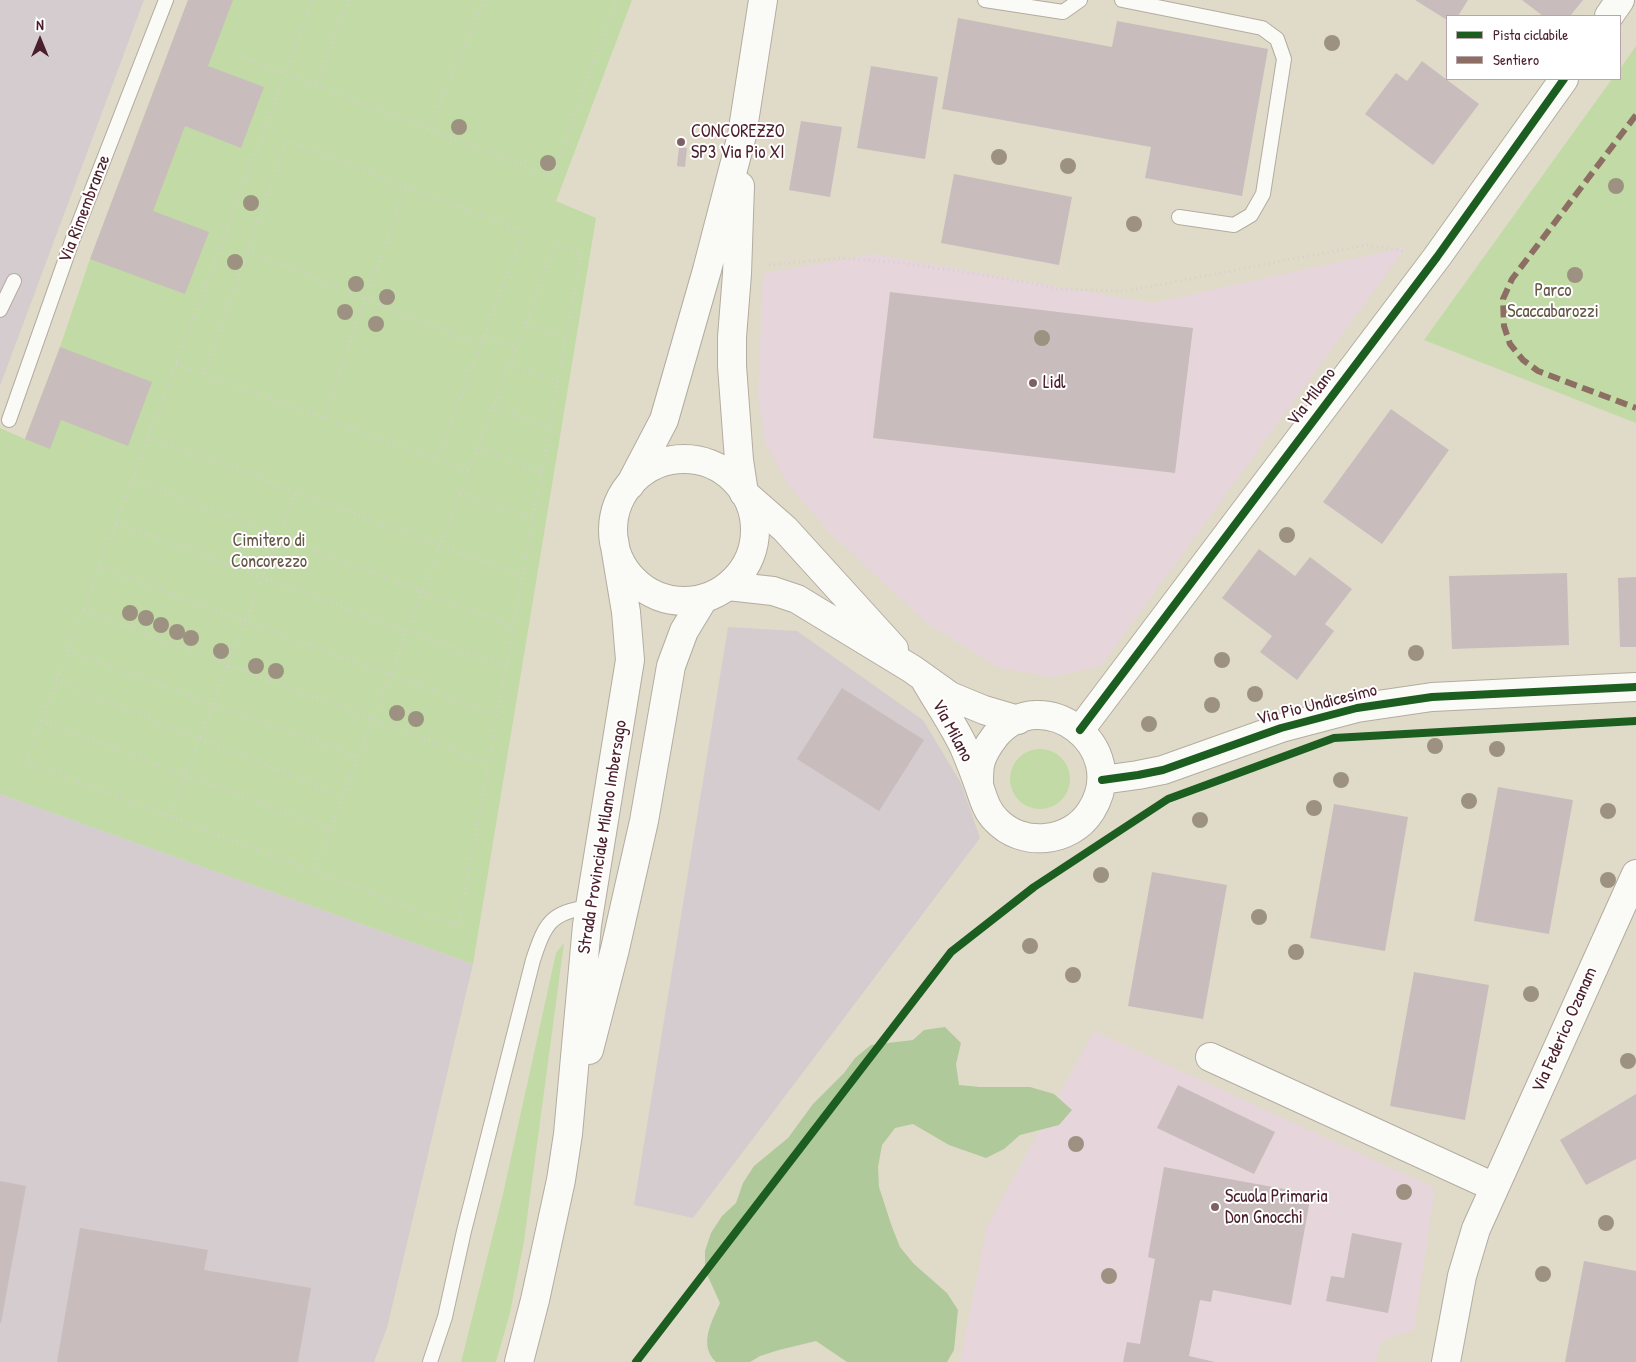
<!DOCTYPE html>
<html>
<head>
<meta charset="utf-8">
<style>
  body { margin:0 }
  #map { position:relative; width:1636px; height:1362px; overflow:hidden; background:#e0dbc8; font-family:"Patrick Hand",sans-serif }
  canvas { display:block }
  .legend { position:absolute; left:1446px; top:15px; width:175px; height:65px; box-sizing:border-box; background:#fff; border:1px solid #b7a5aa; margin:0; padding:6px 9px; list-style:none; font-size:15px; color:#4a1f2b }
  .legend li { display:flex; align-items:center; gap:10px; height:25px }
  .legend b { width:25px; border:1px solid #b7a5aa }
  .north { position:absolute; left:15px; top:15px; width:50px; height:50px; -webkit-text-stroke:4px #fff; paint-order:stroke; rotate:0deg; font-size:14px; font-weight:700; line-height:20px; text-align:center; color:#4a1f2b }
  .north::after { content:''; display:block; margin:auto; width:18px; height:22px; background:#4a1f2b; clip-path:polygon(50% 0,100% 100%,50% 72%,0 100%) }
</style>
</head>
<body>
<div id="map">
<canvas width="1636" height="1362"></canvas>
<ul class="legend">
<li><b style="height:6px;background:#1b5e20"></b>Pista ciclabile</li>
<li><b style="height:6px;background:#8d6e63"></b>Sentiero</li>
</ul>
<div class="north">N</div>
</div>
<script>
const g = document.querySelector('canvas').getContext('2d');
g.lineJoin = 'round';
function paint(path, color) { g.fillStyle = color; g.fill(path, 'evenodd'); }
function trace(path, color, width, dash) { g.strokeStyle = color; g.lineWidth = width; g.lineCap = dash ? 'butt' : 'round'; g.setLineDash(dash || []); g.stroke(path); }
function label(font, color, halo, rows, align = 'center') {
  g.font = font + ' "Patrick Hand",sans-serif'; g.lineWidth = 4; g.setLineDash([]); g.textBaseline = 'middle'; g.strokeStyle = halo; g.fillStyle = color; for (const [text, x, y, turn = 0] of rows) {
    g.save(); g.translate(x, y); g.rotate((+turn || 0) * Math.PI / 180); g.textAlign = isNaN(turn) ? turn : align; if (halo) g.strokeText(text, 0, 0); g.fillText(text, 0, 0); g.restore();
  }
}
paint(new Path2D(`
  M1406 247 1101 666 1053 677 999 668 928 624 830 533 786 482 765 442 758 396 763 273 874 254 1152 303Z
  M1094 1031 1435 1188 1414 1330 1380 1341 1376 1362H960L987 1226Z`), '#e6d6db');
paint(new Path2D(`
  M0 0H144L0 386Z
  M728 627 797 631 923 720 961 783 980 838 693 1218 634 1205Z
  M0 794 473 964 387 1328 374 1362H0Z`), '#d4cccf');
paint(new Path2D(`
  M188 0H632L556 201 596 218 473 964 0 794V428L25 439 60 347 90 259Z
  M1636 46V423L1424 340 1612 79H1620V69Z
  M1010 779a30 30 0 1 1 60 0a30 30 0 1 1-60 0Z
  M564 943 524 1241 510 1313 496 1362H461L503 1194 556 953Z`), '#c2daa5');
paint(new Path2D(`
  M945 1027 961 1043 956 1064 959 1085 980 1087H1030L1054 1094 1072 1110 1059 1125 1020 1135 1004 1149 986 1158 949 1145 913 1124 895 1128 882 1145 878 1167 879 1187 892 1227 900 1247 914 1264 947 1293 958 1310 954 1350 947 1362H847L816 1341 779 1350 760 1356 750 1362H716C698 1345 712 1321 720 1303L705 1270V1251L711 1233 722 1216 736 1203 743 1183 754 1166 788 1138 813 1104 844 1073 855 1058 871 1045 913 1040 924 1030Z`), '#afc99a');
paint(new Path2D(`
  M188 0H233L208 66 264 87 241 148 185 126 153 211 209 232 185 294 90 259Z
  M1415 0H1468L1458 16H1447V20Z
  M1522 0H1583L1570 16H1543Z
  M958 18 1112 47 1117 21 1268 49 1242 196 1145 178 1151 147 942 109Z
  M1422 61 1479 104 1433 165 1365 114 1396 73 1407 81Z
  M871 66 938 77 925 159 857 148Z
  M801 121 842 127 830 197 789 190Z
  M679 147 687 148 685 167 677 166Z
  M954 174 1072 197 1059 265 941 243Z
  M890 292 1193 328 1175 473 873 438Z
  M60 347 152 382 128 446 61 420 50 449 25 439Z
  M1391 409 1449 450 1382 544 1323 502Z
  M1259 549 1295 576 1310 557 1352 589 1325 624 1334 631 1297 680 1260 652 1272 636 1222 598Z
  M1567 573 1569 645 1452 649 1449 576Z
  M1636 577V647H1620L1618 578Z
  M842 688 924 740 879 811 797 759Z
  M1498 787 1573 800 1549 934 1474 921Z
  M1334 804 1408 817 1385 951 1310 938Z
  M1152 872 1227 885 1203 1019 1128 1006Z
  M1414 972 1489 985 1465 1120 1390 1106Z
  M1178 1085 1275 1132 1254 1174 1157 1128Z
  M1636 1094V1159L1586 1185 1560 1140Z
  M1164 1167 1311 1194 1291 1305 1213 1290 1211 1302 1200 1300 1189 1356 1215 1362H1123L1127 1342 1140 1344 1155 1259 1148 1257Z
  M0 1181 26 1186 1 1323H0Z
  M80 1228 208 1250 204 1270 311 1288 298 1362H57Z
  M1352 1233 1402 1243 1388 1313 1326 1301 1331 1276 1344 1278Z
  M1584 1261 1636 1271V1362H1565Z`), '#c9bcbc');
const service = new Path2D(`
  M985 0 1063 12 1080 0
  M1122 0 1262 28 1277 39 1284 59 1263 194 1251 215 1234 225 1179 217
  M0 310 14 281
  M9 420 72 241 166 0
  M430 1362 445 1317 464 1231 533 960C545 924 550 912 590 907`);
const minor = new Path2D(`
  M1609 16 1620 0
  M1080 730 1437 257 1564 79
  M1210 1057 1494 1187
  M1446 1362 1462 1276 1476 1229 1636 874`);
const tertiary = new Path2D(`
  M744 493 785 529 894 649
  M728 586 773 591 797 599 912 669 950 696 984 710 1018 720
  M924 678C937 701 953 724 964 747 969 759 974 771 978 783 983 796 985 809 996 820 1022 848 1071 843 1091 811 1132 746 1042 681 996 735 989 744 982 754 980 765 979 771 979 778 979 784
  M1102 780 1138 775 1163 770 1281 728 1357 708 1432 697 1636 687`);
const secondary = new Path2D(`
  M740 186 737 274 732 337V366L739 460 744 493
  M613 530a71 71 0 1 1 142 0a71 71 0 1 1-142 0Z
  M630 485 664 420 707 270 742 135 763 0
  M589 1050 615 949 644 821 671 666 684 631 704 598
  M519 1362 535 1300 561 1180 568 1134 587 925 630 660 626 612 614 540`);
trace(service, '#b3aca0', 16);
trace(minor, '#b3aca0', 30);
trace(tertiary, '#b3aca0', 30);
trace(secondary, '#b3aca0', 30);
trace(new Path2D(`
  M313 0 26 762 459 926 581 253 556 245 314 871
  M236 54 552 177 616 0
  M316 85 349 0
  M429 130 484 0
  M248 251 480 345
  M769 265 840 258 903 263 1014 280 1058 289 1126 291 1366 245 1403 251
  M526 323 566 338
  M484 335 516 347
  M176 364 469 471
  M509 365 558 381
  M204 374 287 140 523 231 438 459
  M493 407 550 427
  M323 417 406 186
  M148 437 523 576
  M477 448 542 472
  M132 479 514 627
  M460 493 534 518
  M116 523 507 668
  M99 567 498 715
  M83 610 489 764
  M68 651 358 757
  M56 681 343 796
  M41 721 330 829
  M169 816 296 492`), '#d4d0cb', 3, [1, 4]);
trace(service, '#fafaf7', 14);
trace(minor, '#fafaf7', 28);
trace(tertiary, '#fafaf7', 28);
trace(secondary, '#fafaf7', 28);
trace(new Path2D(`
  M1636 115 1512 279 1503 299 1504 326 1510 344 1523 360 1538 371 1636 408`), '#8d6e63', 6, [12, 6]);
trace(new Path2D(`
  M1080 730 1437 257 1564 79
  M1102 780 1138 775 1163 770 1281 728 1357 708 1432 697 1636 687
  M636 1362 951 952 1034 887 1168 799 1334 738 1636 721`), '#1b5e20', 8);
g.fillStyle = '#9d9281';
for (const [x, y] of [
  [1332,43],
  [459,127],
  [999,157],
  [548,163],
  [1068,166],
  [1616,186],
  [251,203],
  [1134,224],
  [235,262],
  [1575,275],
  [356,284],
  [387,297],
  [345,312],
  [376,324],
  [1042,338],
  [1287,535],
  [130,613],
  [146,618],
  [161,625],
  [177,632],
  [191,638],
  [221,651],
  [1416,653],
  [1222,660],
  [256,666],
  [276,671],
  [1255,694],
  [1212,705],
  [397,713],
  [416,719],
  [1149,724],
  [1435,746],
  [1497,749],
  [1341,780],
  [1469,801],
  [1314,808],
  [1608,811],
  [1200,820],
  [1101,875],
  [1608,880],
  [1259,917],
  [1030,946],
  [1296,952],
  [1073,975],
  [1531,994],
  [1628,1061],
  [1076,1144],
  [1404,1192],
  [1606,1223],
  [1543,1274],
  [1109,1276]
]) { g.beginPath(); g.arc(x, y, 8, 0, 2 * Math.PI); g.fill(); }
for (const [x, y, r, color] of [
  [681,142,5,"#7e6162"],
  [1033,383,5,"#7e6162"],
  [1215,1207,5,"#7e6162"]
]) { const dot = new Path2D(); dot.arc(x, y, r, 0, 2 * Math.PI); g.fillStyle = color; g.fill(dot); trace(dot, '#fff', 2); }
label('18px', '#4a1f2b', '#fff', [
  ["CONCOREZZO",691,132],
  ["SP3 Via Pio XI",691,153],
  ["Lidl",1043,383],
  ["Scuola Primaria",1225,1197],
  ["Don Gnocchi",1225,1218]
], 'left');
label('18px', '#4a1f2b', '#fff', [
  ["Via Rimembranze",85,209,-69],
  ["Via Milano",1312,397,-53],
  ["Via Pio Undicesimo",1317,705,-14],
  ["Via Milano",952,731,62],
  ["Strada Provinciale Milano Imbersago",603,837,-81],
  ["Via Federico Ozanam",1565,1030,-66]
]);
label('18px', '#675747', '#fff', [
  ["Parco",1553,291],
  ["Scaccabarozzi",1553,312],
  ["Cimitero di",269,541],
  ["Concorezzo",269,562]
]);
</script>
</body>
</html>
